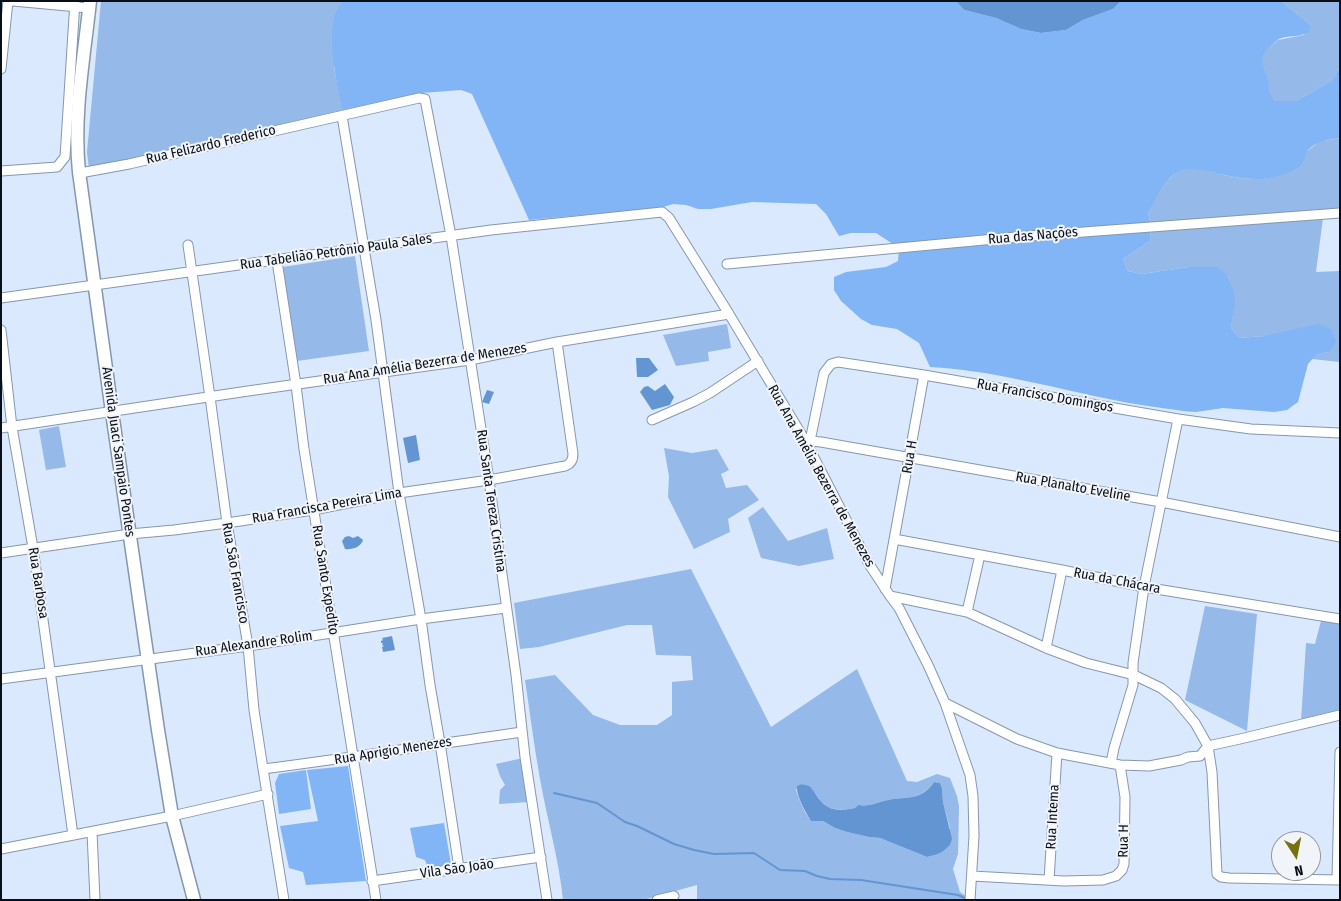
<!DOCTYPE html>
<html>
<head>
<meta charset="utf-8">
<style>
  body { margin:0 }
  #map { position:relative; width:1341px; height:901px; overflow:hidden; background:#dae9fd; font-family:"Fira Sans Condensed",sans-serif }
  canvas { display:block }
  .frame { position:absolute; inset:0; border:2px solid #090f18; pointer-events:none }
  .north { position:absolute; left:1271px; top:831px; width:50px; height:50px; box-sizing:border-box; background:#f1f5fa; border:1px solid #9499a0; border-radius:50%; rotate:169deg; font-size:14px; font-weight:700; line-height:20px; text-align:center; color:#090f18 }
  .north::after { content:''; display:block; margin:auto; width:18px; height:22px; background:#777010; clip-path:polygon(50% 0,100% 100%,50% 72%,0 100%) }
</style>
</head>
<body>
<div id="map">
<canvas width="1341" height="901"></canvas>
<div class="frame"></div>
<div class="north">N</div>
</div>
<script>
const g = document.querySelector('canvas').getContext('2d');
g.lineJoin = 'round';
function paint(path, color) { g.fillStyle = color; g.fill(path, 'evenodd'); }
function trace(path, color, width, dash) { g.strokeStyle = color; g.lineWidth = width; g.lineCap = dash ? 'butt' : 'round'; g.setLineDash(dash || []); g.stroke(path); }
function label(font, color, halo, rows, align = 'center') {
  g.font = font + ' "Fira Sans Condensed",sans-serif'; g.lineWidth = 4; g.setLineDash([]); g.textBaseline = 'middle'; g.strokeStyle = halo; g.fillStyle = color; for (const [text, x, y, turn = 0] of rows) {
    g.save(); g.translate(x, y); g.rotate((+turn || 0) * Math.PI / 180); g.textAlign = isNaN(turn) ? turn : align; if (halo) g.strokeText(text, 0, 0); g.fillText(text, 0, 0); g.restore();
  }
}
paint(new Path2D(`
  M101 1H343L339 6 334 68 342 110 89 169 87 152Z
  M1281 1H1340V67L1331 81 1296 101H1275L1271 96 1267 77 1262 65V58L1264 52 1278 40 1304 35 1311 25Z
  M1340 138V209L1324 210 1316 272 1340 271V362L1312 359 1316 355 1329 352 1265 336 1239 338 1231 328C1234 307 1236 297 1228 276L1189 267 1141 274 1128 271 1123 259 1150 241 1151 225 1148 213C1156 199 1163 181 1177 172 1192 162 1213 173 1229 176 1237 178 1247 179 1256 179 1276 179 1286 172 1302 163L1307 151 1319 142Z
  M355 256 369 351 297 361 283 267Z
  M727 324 731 348 708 352 709 361 676 366 663 335Z
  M59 426 66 467 46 470 39 430Z
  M664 448 692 453 717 449 729 470 721 474 726 488 747 485 759 500 728 519 730 532 694 549 668 497 669 476Z
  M763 507 788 541 827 528 834 559 799 566 761 558 748 518Z
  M691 569 771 727 857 669 907 781 917 782 937 774 950 778 957 796 959 806 958 854 953 869 960 892 972 900H697V885L643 900H563C559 859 547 819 540 779 534 746 530 713 525 680L555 675 593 715 620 725H657L672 715V682L693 680 691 656 656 655 652 625H627L539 647 520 649 514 603ZM934 782 940 783 942 788 943 802 950 828 935 855 927 857 880 838 869 837 847 832 835 828 823 821H811C804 812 800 802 796 790L802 784C811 787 811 788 817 796 828 812 838 811 855 808L858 805C871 807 877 802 888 800 909 796 919 801 934 782Z
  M1205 606 1257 614 1247 731 1185 700Z
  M1321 621 1340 623V712L1301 721 1306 643 1315 644Z
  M523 758 529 802 499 804 500 790 505 785 500 776 496 764Z`), '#95b9e8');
paint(new Path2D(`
  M343 1H956L964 10 996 18 1021 29 1041 33 1066 30 1083 20 1113 9 1121 1H1281L1311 25 1309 32C1299 38 1288 35 1279 39 1276 41 1272 45 1270 47 1258 58 1262 63 1267 76 1270 85 1268 93 1275 101H1296L1331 81 1340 67V138C1328 140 1317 141 1308 150 1305 154 1305 160 1302 164 1297 170 1285 174 1278 176 1264 181 1244 179 1229 176 1208 172 1184 160 1168 180 1160 189 1155 202 1148 213L1151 225 1150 241 1123 259 1128 271 1141 274 1189 267H1217L1228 276 1233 289 1235 302 1231 328 1239 338 1265 336 1318 324 1331 329 1336 342 1329 352 1316 355 1308 364 1298 402 1287 410 1274 412 1223 408 1196 412 1183 411C1157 407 1130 404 1104 398 1046 386 989 370 930 367L919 343 897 329 872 325 861 319 841 301 834 290V277L846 272 886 267 898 261 899 248 876 233H851L839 236 826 214 816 204 752 202 711 209H698L686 205 673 204 660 208 529 220 472 94 461 90 421 93 342 110C337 83 322 21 343 1Z
  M348 766 366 881 306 885 303 872 289 868 280 826 318 821 307 770Z
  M306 770 311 809 279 814 275 783 279 774Z
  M444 823 451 864 428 868 425 860 416 857 410 828Z`), '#82b5f6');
paint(new Path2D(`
  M956 1H1121L1113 9 1083 20 1066 30 1041 33 1021 29 996 18 964 10Z
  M636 358H649L658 370 648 377H637Z
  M665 384 674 397 670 405 652 410 640 392 644 387 648 386 655 391Z
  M487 390 494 392 489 404 482 402Z
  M416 435 420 460 408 463 403 438Z
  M349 536 353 538 358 536 363 540C361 547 352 550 345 549L342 541 345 537Z
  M392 636 395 650 383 652 382 647 384 646 382 645 383 643H381V641L383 640 382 638Z
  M934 782 940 783 942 788 943 802 952 839 950 845 942 852 935 855 927 857 880 838 869 837 847 832 835 828 823 821H811C806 813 796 796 797 786L802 784C804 785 807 785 809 786 813 789 816 795 819 799 829 812 841 811 855 808L858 805C871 807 877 802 888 800 908 796 921 801 934 782Z`), '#6495d3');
trace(new Path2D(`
  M554 793 597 803 625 822 637 826 674 844 694 850 714 854 754 853 780 870 805 871 817 876 830 879 861 880 958 895 965 898`), '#6495d3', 2);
const minor = new Path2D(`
  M13 1 89 8
  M1 69 8 1
  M342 116 376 320 399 493 421 619 430 685 440 743 459 868
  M1 171 57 167 65 157 75 1
  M80 173 129 164 419 98 425 99 451 236 489 480 516 675 525 757 547 900
  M188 245 210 397 227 523 248 646 254 710 263 769 284 900
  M277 261 296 385 304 449 376 900
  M727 264 1016 237 1340 213
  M1 298 491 230 662 212 669 218 729 314
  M1 330 12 427 33 548 73 835
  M652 420 693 402 710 393 758 361
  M1 428 248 391 470 360 557 342 729 314 806 442 869 564 890 596 967 612 1046 648 1086 663 1134 675 1161 688 1175 699 1195 723 1208 746 1212 772 1217 874 1221 877 1229 878 1340 880
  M810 441 824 373 831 364 838 362 924 375 1178 419 1251 429 1340 433
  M806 442 810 441 821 442 1161 502 1340 537
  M894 539 1062 570 1144 587 1340 619
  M1 553 130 534 174 530 227 523 313 510 399 493 489 480 565 466C571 464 573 460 573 454L557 342
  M885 589 924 375
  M890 596 899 608 928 665 945 703 1017 739 1057 753 1120 765 1149 766 1181 760 1188 757 1200 756 1208 746
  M967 612 980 555
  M1046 648 1062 570
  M1 679 248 646 421 619 506 608
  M945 703 970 775 973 796 974 836 970 900
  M1208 746 1240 739 1340 715
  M1111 763 1114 748 1133 685V663L1144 587 1178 419
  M263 769C350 758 436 744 522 732
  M92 832 95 900
  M1 849 172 816 268 794
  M972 876 1064 881 1103 880 1116 876 1122 870 1124 864 1125 797 1120 765
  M1049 880 1057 753
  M1337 880 1340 752
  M372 881 541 857
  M657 900 674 896`);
const secondary = new Path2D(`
  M90 1C84 58 73 115 79 172L112 412 158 730 172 816 194 900`);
trace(minor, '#8597ae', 11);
trace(secondary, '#8597ae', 15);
trace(minor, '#fff', 9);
trace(secondary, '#fff', 12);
label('14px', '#090f18', '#f1f5fa', [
  ["Rua Felizardo Frederico",211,145,-13],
  ["Rua das Nações",1033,236,-5],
  ["Rua Tabelião Petrônio Paula Sales",336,252,-8],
  ["Rua Ana Amélia Bezerra de Menezes",425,364,-9],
  ["Rua Francisco Domingos",1045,396,10],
  ["Avenida Juaci Sampaio Pontes",118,452,82],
  ["Rua H",910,457,-80],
  ["Rua Ana Amélia Bezerra de Menezes",821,476,61],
  ["Rua Planalto Eveline",1073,487,10],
  ["Rua Santa Tereza Cristina",491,501,82],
  ["Rua Francisca Pereira Lima",327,506,-10],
  ["Rua São Francisco",235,573,80],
  ["Rua Santo Expedito",325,580,81],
  ["Rua da Chácara",1117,581,11],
  ["Rua Barbosa",38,583,81],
  ["Rua Alexandre Rolim",254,644,-8],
  ["Rua Aprigio Menezes",393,751,-9],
  ["Rua Intema",1053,817,-87],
  ["Rua H",1124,841,-89],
  ["Vila São João",457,869,-8]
]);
</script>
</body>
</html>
